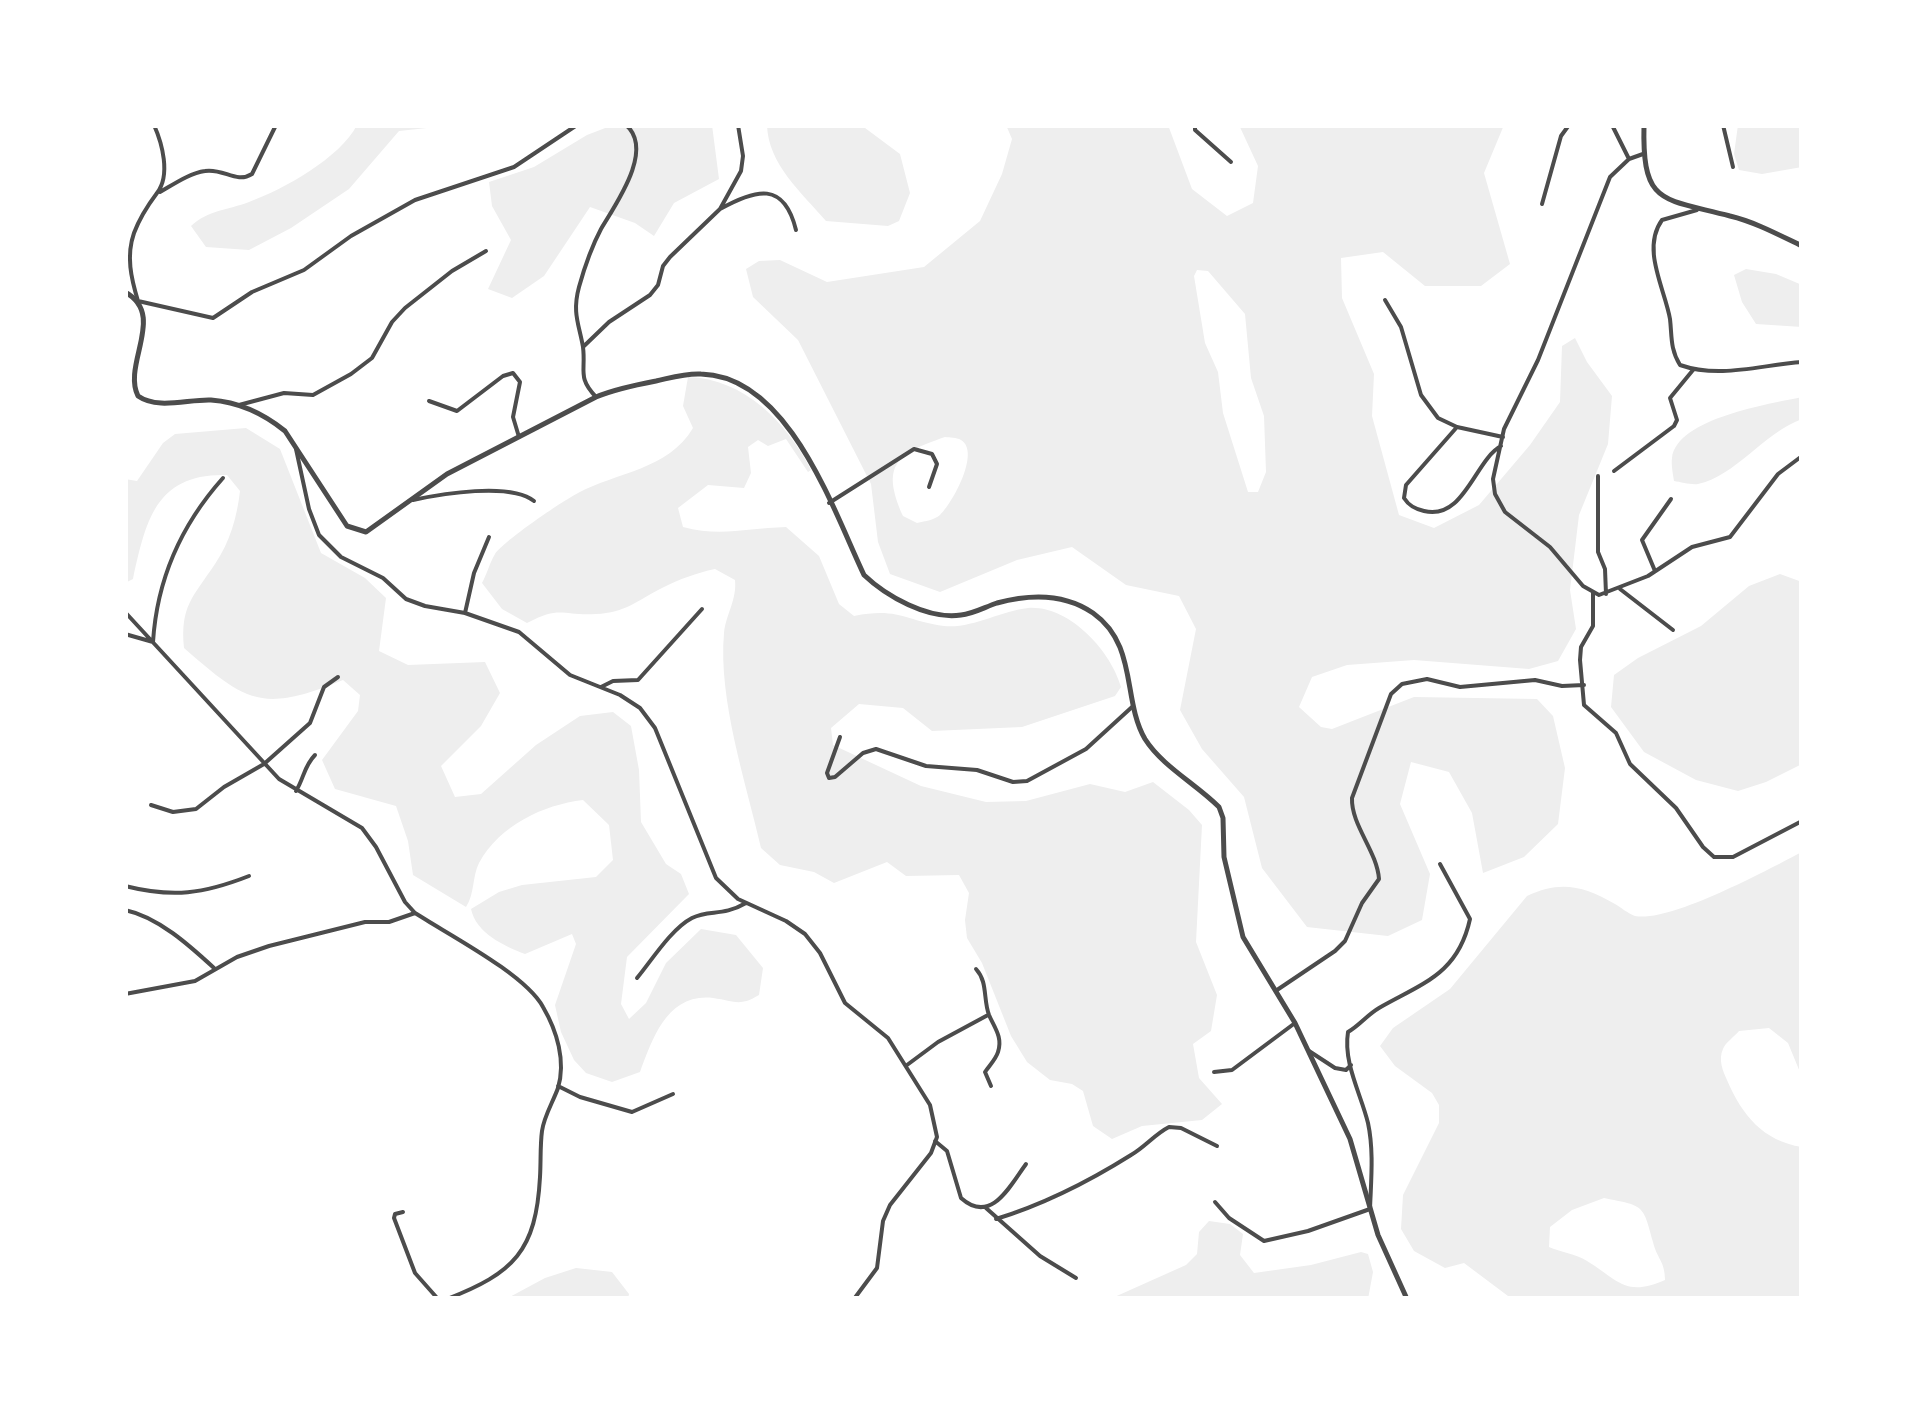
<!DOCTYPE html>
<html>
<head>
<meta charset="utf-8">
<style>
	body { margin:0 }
	#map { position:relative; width:1927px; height:1424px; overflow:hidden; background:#fff; font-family:"PT Sans Narrow",sans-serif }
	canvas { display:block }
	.frame { position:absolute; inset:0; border:128px solid #fff; pointer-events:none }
</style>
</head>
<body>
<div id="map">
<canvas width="1927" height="1424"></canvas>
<div class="frame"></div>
</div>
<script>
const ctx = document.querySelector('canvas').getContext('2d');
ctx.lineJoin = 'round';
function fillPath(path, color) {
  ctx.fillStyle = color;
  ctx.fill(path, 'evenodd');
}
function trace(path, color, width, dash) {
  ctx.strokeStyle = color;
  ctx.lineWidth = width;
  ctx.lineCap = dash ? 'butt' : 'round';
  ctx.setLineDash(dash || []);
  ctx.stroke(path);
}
const green = new Path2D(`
	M357 125H455L399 131 349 189 291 228 249 250 206 247 191 226C208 210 228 210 249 202 284 189 340 158 357 125Z
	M613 125H712L719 179 674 203 654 236 635 223 590 207 544 276 512 298 488 289 511 240 492 206 489 182 534 167 587 135Z
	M767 125H861L900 154 910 193 899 221 888 226 826 221C802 193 768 164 767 125Z
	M1006 125H1168L1192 189 1227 216 1253 203 1258 166 1239 125H1504L1484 173 1510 264 1481 286H1425L1383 252 1341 258 1342 298 1374 374 1372 416 1399 515 1434 528 1479 505 1530 445 1560 402 1562 346 1575 338 1587 362 1612 396 1608 444 1579 515 1570 590 1576 629 1558 661 1529 669 1414 660 1347 665 1312 677 1299 707 1321 727 1332 729 1414 697 1537 699 1553 716 1565 768 1558 824 1524 857 1483 873 1472 813 1449 772 1411 762 1400 804 1430 874 1422 920 1388 936 1307 927 1262 868 1244 797 1202 749 1180 710 1196 629 1179 596 1126 585 1072 547 1017 560 940 592 890 574 878 542 871 484 798 340 753 297 746 269 759 261 780 260 827 282 924 267 980 221 1002 174 1012 139ZM1197 270 1208 271 1245 314 1251 378 1264 416 1266 472 1258 492H1248L1223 413 1218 372 1205 343 1194 276ZM945 437C950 438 956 437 961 440 981 452 952 504 940 515 934 520 926 521 917 523L903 516C881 466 895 454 945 437Z
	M1738 125H1802V167L1762 174 1739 170 1734 154Z
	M1746 269 1776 274 1802 285V327L1756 324 1742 302 1734 275Z
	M688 377C745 379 786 422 811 470L808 472 786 439 768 446 758 440 748 447 751 473 744 488 708 485 678 508 683 527C720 537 748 528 786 527L819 556 839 604 854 616C899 607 905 621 944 626 971 629 1001 611 1028 608 1069 605 1111 651 1121 687L1115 696 1022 727 932 731 903 708 859 704 831 728 833 745 921 786 986 802 1026 801 1090 784 1125 792 1153 782 1189 810 1202 825 1196 942 1217 995 1211 1031 1193 1044 1199 1078 1222 1104 1202 1120 1142 1126 1112 1139 1093 1126 1083 1091 1072 1084 1050 1080 1027 1062 1011 1036 982 963 967 938 965 920 969 893 959 875 906 876 887 862 834 883 814 872 780 865 761 848C746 782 718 700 724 633 726 614 737 600 735 580L715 569C696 573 680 579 662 588 638 600 625 613 596 614 562 616 561 605 527 623L502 609 482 583C487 574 490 562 495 554 505 540 561 502 578 493 617 472 668 470 693 428L683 406Z
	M1802 397V419C1764 433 1734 477 1698 484 1691 485 1681 482 1674 481 1673 474 1671 465 1672 458 1677 418 1770 404 1802 397Z
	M246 428 280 449 321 553 365 578 386 598 379 651 408 665 485 662 500 693 481 726 441 766 455 797 481 794 536 745 580 716 613 712 631 726 639 770 641 822 666 864 681 874 689 894 627 957 621 1004 629 1019 646 1003 666 963 701 929 736 935 763 968 759 995C739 1007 735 1001 713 998 668 993 653 1037 640 1072L612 1082 586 1073 574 1060 561 1032 555 1005 576 944 572 934 525 954C504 946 476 933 471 909L499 892 522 885 596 877 613 860 609 825 583 800C543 805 500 825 479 863 472 877 475 893 466 907L413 875 408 841 396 806 335 789 322 760 358 711 360 695 343 680C262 713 247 703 184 648 180 606 193 597 215 564 230 542 237 517 240 491L227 475C156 473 146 520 133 579L125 583V479L137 481 163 443 175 434Z
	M1780 574 1802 582V764L1766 782 1738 791 1696 780 1644 752 1611 707 1614 675 1638 658 1701 626 1749 586Z
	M1802 852V1077L1788 1043 1769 1028 1739 1031C1735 1036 1725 1043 1723 1049 1718 1060 1723 1071 1727 1080 1742 1115 1763 1141 1802 1147V1299H1512L1464 1263 1445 1268 1414 1251 1401 1229 1403 1195 1439 1123V1105L1432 1093 1395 1066 1380 1046 1393 1028 1450 989 1527 896C1560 880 1584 886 1615 904 1620 907 1629 914 1635 916 1670 923 1769 869 1802 852ZM1604 1198C1644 1206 1643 1204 1653 1242 1657 1259 1665 1261 1665 1280 1625 1298 1617 1279 1587 1261 1576 1254 1560 1252 1549 1247L1550 1227 1572 1210Z
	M1209 1221 1230 1224 1243 1234 1240 1255 1254 1273 1311 1265 1361 1252 1368 1254 1373 1272 1368 1299H1110L1186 1265 1197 1254 1199 1232Z
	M576 1268 612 1272 629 1294 628 1299H506L545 1278Z`);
const minor = new Path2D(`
	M154 125C162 143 171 175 157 193 148 205 140 217 134 233 126 256 131 278 138 301L213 318 252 292 304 270 351 236 415 200 514 167 577 125
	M1195 125V130L1231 162
	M1612 125 1629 159
	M1723 125 1733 167
	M1643 154 1629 159 1610 177 1538 360 1504 429 1493 479 1495 494 1505 512 1550 547 1583 586 1599 595 1648 576 1692 547 1730 537 1778 474 1802 456
	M160 192C174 184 190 173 205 171 224 168 236 184 252 174L276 125
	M1542 204 1561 136 1569 125
	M720 209C756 189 784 181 796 230
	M1697 210 1662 220C1641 249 1665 289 1670 319 1672 336 1670 349 1680 365 1720 379 1760 365 1802 362
	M1385 300 1401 327 1421 395 1438 418 1457 427 1503 437
	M583 347 609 322 650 295 658 285 663 266 670 257 720 209 741 171 743 156 738 125
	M596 397C577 377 586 371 583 347 579 324 572 313 579 287 584 269 592 246 601 229 615 205 655 150 626 125
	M429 401 457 411 503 376 513 373 520 382 513 417 519 437
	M239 405 284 393 313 395 351 374 372 358 392 322 405 308 452 271 486 251
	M1457 427 1406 485 1404 498C1409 506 1415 509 1424 511 1464 521 1475 460 1501 446
	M296 449 309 509 319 535 341 557 383 578 406 599 425 606 465 613 519 632 570 675 620 695 640 708 655 728 716 878 738 899 786 921 805 934 820 953 845 1003 888 1038 930 1105 937 1137 931 1153 890 1205 883 1221 877 1268 854 1299
	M1614 471 1674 426 1677 420 1670 398 1693 370
	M1598 476V552L1605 569 1606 594
	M413 500C441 494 510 482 534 501
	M829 503 914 449 932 454 937 464 929 487
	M1655 571 1642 540 1671 499
	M1620 589 1673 630
	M1593 593V626L1581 647 1580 660 1584 705 1616 733 1630 764 1676 808 1703 847 1714 857H1733L1802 821
	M125 612 279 779 362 828 376 847 405 902 415 913C449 935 525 974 543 1007 557 1031 566 1061 558 1088 553 1102 544 1116 542 1131 540 1146 541 1161 540 1177 536 1251 514 1273 447 1299
	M465 613 474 573 489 537
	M125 634 153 642C157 579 181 525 223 478
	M601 687 613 681 638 680 702 609
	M840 737 827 773 829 778 835 777 863 753 876 749 926 766 977 770 1013 782 1027 781 1086 749 1132 707
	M296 791C304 778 304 766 315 755
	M151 805 173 812 196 809 224 787 264 764 310 723 324 687 338 677
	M125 886C173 898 203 894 249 876
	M125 910C158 917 189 945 214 968
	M976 969C988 982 983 999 989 1015 994 1027 1003 1037 998 1052 996 1059 989 1066 985 1072L991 1086
	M637 978C652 960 671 929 692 918 710 909 722 917 746 903
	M1277 990 1335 951 1345 941 1362 903 1379 879C1377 851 1351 825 1352 798L1391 694 1402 684 1427 679 1460 687 1535 680 1562 686 1584 685
	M125 994 195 981 237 957 269 946 365 922H389L415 913
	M1309 1051 1335 1068 1346 1070 1351 1065
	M907 1065 938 1042 988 1015
	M1214 1072 1232 1070 1295 1023
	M558 1086 580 1097 632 1112 673 1094
	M935 1141 947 1151 961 1198C991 1225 1010 1186 1026 1164
	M1215 1202 1229 1218 1264 1241 1308 1231 1370 1209C1371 1181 1374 1151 1368 1123 1361 1094 1343 1063 1348 1032 1360 1025 1367 1015 1379 1008 1423 983 1458 974 1470 919L1440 864
	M986 1208 1040 1256 1076 1278
	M403 1212 395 1214 394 1218 415 1273 438 1299
	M996 1219C1045 1204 1088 1182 1131 1155 1145 1147 1155 1134 1169 1127L1181 1128 1217 1146`);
const tertiary = new Path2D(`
	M1644 125C1642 206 1662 198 1730 216 1755 222 1779 235 1802 246
	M125 292C167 315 122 364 138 396 158 410 188 399 211 400 238 402 264 414 285 431L347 526 366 532 447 474 596 397C615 389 635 385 656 381 670 378 686 373 701 374 789 376 833 510 864 575 886 596 928 620 961 615 973 614 985 607 997 603 1030 594 1064 593 1093 613 1138 645 1122 699 1145 739 1162 766 1196 784 1219 807L1223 818 1224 857 1243 937 1295 1023 1350 1139 1378 1235 1407 1299`);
fillPath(green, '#eee');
trace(minor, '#4c4c4c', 4);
trace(tertiary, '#4c4c4c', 5);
</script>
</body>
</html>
